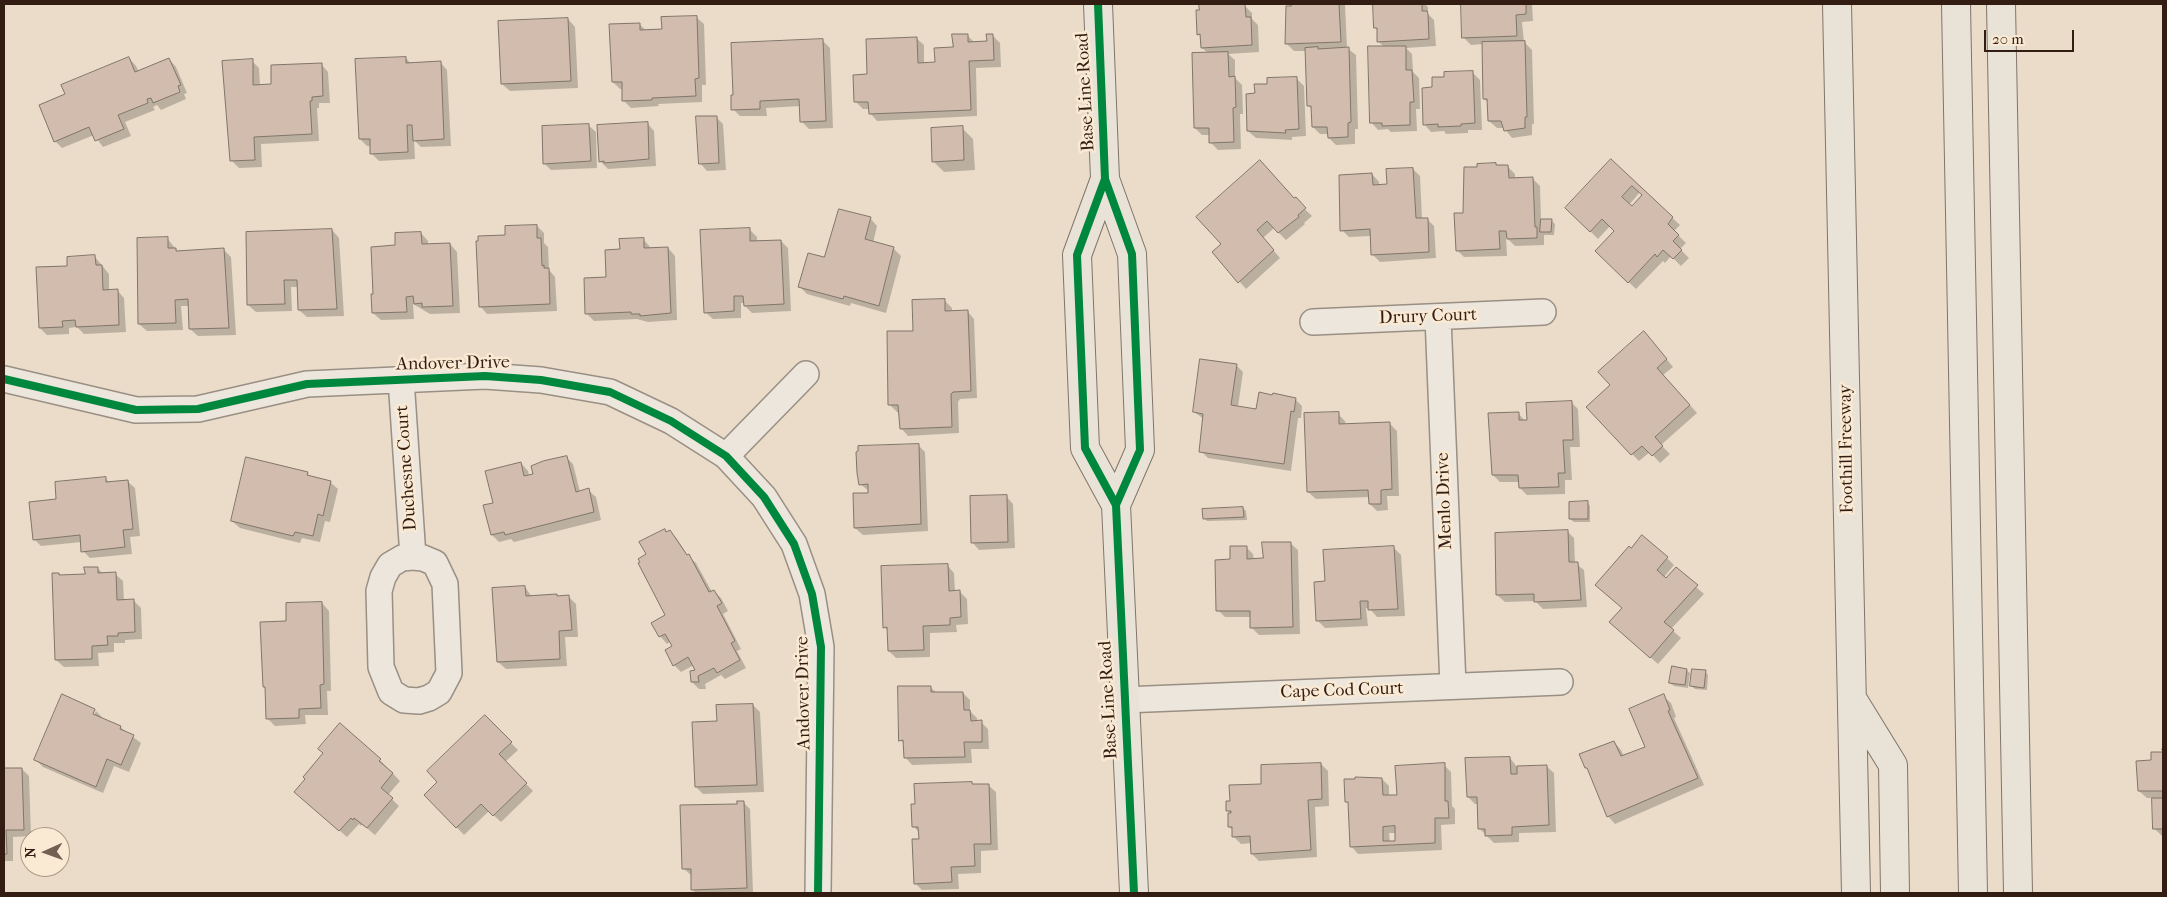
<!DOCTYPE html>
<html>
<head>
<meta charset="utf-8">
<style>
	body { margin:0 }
	#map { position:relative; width:2167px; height:897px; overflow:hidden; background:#eadcc9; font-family:"IM FELL French Canon",serif }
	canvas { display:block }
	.frame { position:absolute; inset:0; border:5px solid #331d13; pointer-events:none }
	.north { position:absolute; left:20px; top:827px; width:50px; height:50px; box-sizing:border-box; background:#faead3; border:1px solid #aa9886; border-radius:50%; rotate:268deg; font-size:14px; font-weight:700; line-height:20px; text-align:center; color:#331d13 }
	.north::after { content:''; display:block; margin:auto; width:18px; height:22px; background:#736053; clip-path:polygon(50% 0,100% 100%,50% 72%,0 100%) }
	.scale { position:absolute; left:1984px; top:30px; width:90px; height:22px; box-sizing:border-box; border:2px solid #331d13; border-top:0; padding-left:6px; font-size:15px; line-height:18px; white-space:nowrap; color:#331d13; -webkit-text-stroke:4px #faead3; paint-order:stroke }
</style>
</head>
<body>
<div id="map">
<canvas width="2167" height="897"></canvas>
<div class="frame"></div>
<div class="north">N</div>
<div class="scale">20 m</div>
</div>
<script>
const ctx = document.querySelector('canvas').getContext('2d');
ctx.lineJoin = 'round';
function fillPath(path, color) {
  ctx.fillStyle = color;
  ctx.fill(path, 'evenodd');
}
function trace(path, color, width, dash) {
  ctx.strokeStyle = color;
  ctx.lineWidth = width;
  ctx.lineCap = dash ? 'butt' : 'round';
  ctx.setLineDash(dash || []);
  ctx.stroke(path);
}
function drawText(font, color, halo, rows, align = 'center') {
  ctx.font = font + ' "IM FELL French Canon",serif';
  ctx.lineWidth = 5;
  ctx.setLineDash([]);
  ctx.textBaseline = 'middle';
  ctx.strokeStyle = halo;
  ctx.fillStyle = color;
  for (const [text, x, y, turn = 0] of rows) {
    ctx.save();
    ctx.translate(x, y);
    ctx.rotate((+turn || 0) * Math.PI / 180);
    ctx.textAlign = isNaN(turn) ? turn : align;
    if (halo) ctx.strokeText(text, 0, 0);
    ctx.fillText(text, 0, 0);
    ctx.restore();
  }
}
const shadow = new Path2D(`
	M1199 4H1243L1252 13V19L1258 25 1259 52 1228 54 1235 60V78L1242 85 1243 114H1240L1241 149 1218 150 1210 142V135H1202L1195 128 1208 53 1202 48V37L1199 34Z
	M1292 4H1345L1347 48 1356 55 1358 129H1355V144L1336 145 1329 138 1328 134H1320L1313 127V110L1308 105 1307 51H1294L1287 44V7H1292Z
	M1376 4H1425L1428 7V14L1434 20 1436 46 1406 48 1412 54 1413 72 1419 78 1420 109H1416L1417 131 1391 132 1388 129 1378 130 1371 122 1384 47 1378 41V31L1375 27Z
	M1462 4H1532L1533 21 1522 22 1524 42 1532 50 1534 124H1532V135L1512 138 1504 128H1497L1489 121V103L1484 99V44L1471 45 1463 37Z
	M696 17 704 24 706 85H702V102L658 104 659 106 631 108 624 101 623 89H620L613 82 639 24 647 31 664 30Z
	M568 19 575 27 578 88 510 91 502 84Z
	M967 35 975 43H988L992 35 1000 43 1001 67 976 68 977 116 877 121 870 113V109H863L856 102 869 75 916 38 924 45V64H936Z
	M823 41 830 48 833 128 809 129 801 121V106L766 108 767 116H740L733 109Z
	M129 58 136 66 139 72 169 59 176 67 187 93 184 94 186 99 161 110 157 105 153 107 155 110 125 122 131 136 103 147 94 135 62 148 55 141 67 95Z
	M406 58 411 64 440 62 447 70 451 146 421 147 414 140 415 159 379 161 371 153V146H367L360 139Z
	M252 61 259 68 260 86H273L321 64 328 72 330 103H319V108H317L319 141 261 144 262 167 239 168 231 160Z
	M1473 73 1480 80 1482 130H1468V133L1446 134 1444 131 1431 132 1424 124 1433 88 1445 78Z
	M1297 79 1304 86 1306 136 1292 137V140L1256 138 1248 131 1256 95 1269 85Z
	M716 117 723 124 726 170 707 171 700 163Z
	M647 123 654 131 656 166 608 169 600 161Z
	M588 125 596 132 597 168 551 170 544 163Z
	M962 128 973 139 975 170 944 172 933 161Z
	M1611 161 1680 225 1674 231 1686 243 1680 249 1689 258 1681 266 1671 256 1665 263 1663 261 1636 289 1596 251 1615 231 1610 226 1598 239 1567 208ZM1640 192 1643 195 1632 208 1629 205Z
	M1507 166 1515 174V179L1532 178 1540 186 1541 220H1551L1555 224 1554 235H1544V245L1515 246 1506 237 1507 256 1464 257 1457 250 1465 214Z
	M1413 169 1420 176 1422 219H1427L1434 226 1436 258 1380 262 1372 254 1371 236 1349 237 1342 230 1372 174 1379 182V186L1388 185Z
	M1295 200 1312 216 1304 223 1305 224 1286 240 1274 228 1263 238 1280 258 1246 289 1214 252Z
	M870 218 877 226 873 243 894 249 901 256 886 313 851 303 850 306 807 294 800 287 825 258Z
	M537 226 544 233V243L548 247 549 270 555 277 557 311 487 314 480 306 506 236Z
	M749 229 757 237V242L781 241 788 248 791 311 752 313 745 306V303H741V318L713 319 705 312Z
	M332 230 339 238 344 316 307 317 299 310 298 287H291L292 311 256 312 248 305Z
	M421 233 428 241V245L450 244 457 252 460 313 430 314 413 304 414 319 381 320 373 313 396 247Z
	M167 238 178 252 224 250 231 257 236 335 198 336 190 329V306H181L183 330 147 331 139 324Z
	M643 239 650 247 651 249 668 248 675 256 677 320 648 322 637 319 594 321 586 313 621 250Z
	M95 257 109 274V291L117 290 124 298 126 332 84 334 77 327 69 328V334L47 335 40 328 68 268Z
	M944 300 952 308V312L967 311 974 319 977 398 960 399 958 402 959 433 908 436 901 428 900 412H897L890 405 914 332Z
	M1651 340 1673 367 1663 375 1697 413 1661 445 1670 454 1660 463 1650 452 1639 461 1632 454 1612 385Z
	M1236 365 1243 372 1238 407 1257 410 1295 399 1302 406 1301 418H1298L1291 471 1208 458 1201 451 1204 419 1194 412Z
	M1571 402 1578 409 1580 447H1570L1572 480H1565V494L1527 495 1520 488V482H1500L1493 475 1518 413 1526 422Z
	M1338 414 1345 421 1346 425 1389 423 1397 431 1399 496H1387L1388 510 1377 511 1370 504V497L1316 499 1308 492Z
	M918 445 925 452 928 531 863 535 855 528 869 491 860 484Z
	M566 457 573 464 580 492 588 490 596 497 601 520 514 542 511 539 499 542 492 535 495 504 521 463 528 471 529 476Z
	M307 473 311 477 330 482 338 489 330 522 325 521 320 542 302 538 300 543 240 528 232 521Z
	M105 478 110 483 127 481 135 488 140 536 130 537 132 554 90 558 83 551 82 542 41 546 34 539 57 500Z
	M1006 496 1013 504 1015 548 979 550 972 542Z
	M1587 502 1590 506V522H1574L1570 519Z
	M1243 508 1246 511 1247 520 1207 521 1204 518Z
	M665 530 667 532 670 531 677 539 688 556 696 563 712 592 714 591 721 598 728 611 723 614 741 649 737 651 746 668 725 679 721 675 705 684 706 689H699L692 682 697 671 694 665 681 672 674 665V647L671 641 667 644 660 636 667 616 647 555Z
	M1567 531 1574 538 1575 563 1584 570 1587 607 1543 609 1535 601 1505 602 1497 595Z
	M1290 543 1298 550 1300 634 1259 635 1252 628V617H1225L1218 610 1231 561 1246 547 1253 554 1254 560H1264Z
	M1394 548 1401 555 1405 616 1377 617 1369 608H1366L1368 626 1325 628 1317 620 1326 583Z
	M1667 558 1674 565 1664 577 1667 580 1676 569 1704 594 1671 629 1681 638 1658 664 1618 629 1623 609Z
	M947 565 954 573 955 592H960L967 599 968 624 956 625 957 632 930 633V657L896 658 889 651 888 631 884 627Z
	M97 568 104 574H115L123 581 124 601 133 600 141 608 142 639 125 640V643H114V652L98 653 99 666 64 667 56 660 59 574 61 576 86 575Z
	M525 587 532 597 556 595 559 597H569L576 604 578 637H565L567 666 506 669 498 662Z
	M322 603 329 611 331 691H327L328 715H305L306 724 275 726 267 718 266 689 264 687 287 623Z
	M1686 670 1690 673 1688 688 1674 686 1670 683Z
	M1705 671 1708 675 1707 690 1695 689 1691 686Z
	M930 687 937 693H963L970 700V711L977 718V722H981L988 729 989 749H971L972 763 912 765 905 757 904 744 901 740Z
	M63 696 95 710 102 717 101 719 120 727 141 743 129 772 114 766 103 793 43 767 36 760ZM93 711H96L91 721 89 720Z
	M1663 696 1671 703 1676 717 1674 718 1704 785 1615 824 1608 816 1590 771 1586 767 1614 742 1621 750 1624 756 1647 748Z
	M753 705 760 712 764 792 703 794 696 787 718 722Z
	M485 717 518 750 505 762 533 791 501 822 489 811 464 835 426 795 439 782Z
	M340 725 380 760 400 781 388 795 399 806 375 835 362 824 361 826 359 824 347 837 303 799Z
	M2163 753V836H2162L2155 829 2153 798H2147L2139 791 2153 762 2152 754Z
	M1510 758 1517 767 1546 766 1554 773 1556 832 1519 833V842L1494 843 1479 828 1478 804H1475L1468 797Z
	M1321 764 1328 771 1329 806 1315 807 1317 857 1259 861 1252 854V843L1241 844 1234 837 1233 831 1229 826 1231 814 1228 811Z
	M1444 765 1451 772 1452 806 1455 809V824L1441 825 1442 850 1358 854 1351 846 1350 804 1347 801 1346 780 1372 778 1382 779 1389 786V796H1398ZM1389 833H1396L1397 842H1390Z
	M22 769 29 776 31 836 13 837V861H4V770Z
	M971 783 974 785H988L996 792 998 850 981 851V873L958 874 959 889 922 890 915 883 920 840V833L913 826 916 805Z
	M743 802 750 809 753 893H696L693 890 692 876 683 868 738 805Z`);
const building = new Path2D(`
	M1199 4H1245L1246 17H1251L1252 45 1201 48 1200 34 1197 35 1196 10H1199Z
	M1291 4H1339L1341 42 1285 44 1286 6H1291Z
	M1373 4H1422V11H1427L1428 14 1429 39 1377 42V28H1374Z
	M1461 4H1526V14L1516 15 1517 36 1462 38Z
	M697 16 699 78 695 79 696 96 652 98V100L622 101V82H612L609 24 640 23V30L662 29 661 17Z
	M568 18 571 81 501 84 498 21Z
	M952 34H968V42L987 41 986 34H993L994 60 969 61 971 110 869 114 868 102H854L853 75 867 74 866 39 917 37 918 63 935 62 934 48 953 47Z
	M823 39 826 121 800 122 799 99 760 101V109L731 110V95H733L731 43Z
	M1525 41 1527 117H1525V128L1504 131 1501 121H1488L1487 99H1483L1482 42Z
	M1368 46H1406V70H1412L1414 102H1410V125L1382 126V123H1370Z
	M1318 47V49L1349 47 1351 122 1348 123V137L1328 138 1327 127H1312L1311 106H1307L1305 48Z
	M1228 52 1229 77 1235 76 1236 107 1233 108 1234 142 1209 143V128H1194L1192 53Z
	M129 57 135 72 169 58 181 85 178 86 180 92 153 103 151 98 147 99 148 103 118 115 124 129 95 141 89 127 54 142 39 105 65 94 61 85Z
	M406 57V63L441 61 444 139 413 141 412 125H407L408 152 370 154V139H359L355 59Z
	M253 59V85L271 84V65L322 63 323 96 312 97V101H310L312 134 254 137 255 160 230 161 222 61Z
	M1473 71 1475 123 1461 124V126L1438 127V124L1423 125 1422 88 1432 87V77H1444V72Z
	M1297 77 1299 129 1285 130 1286 133 1247 131 1246 94 1255 93 1254 84H1267V78Z
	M696 116H717L719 163 699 164Z
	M648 122 649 159 604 163V161L599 162 597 125Z
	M589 124 591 161 543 164 542 126Z
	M963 126 964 160 932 162 931 128Z
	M1611 159 1673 217 1668 224 1679 235 1673 241 1682 250 1673 259 1663 250 1657 257 1655 254 1628 283 1595 251 1614 231 1602 219 1590 232 1565 208ZM1632 186 1642 195 1632 206 1622 197Z
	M1260 160 1294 198 1296 197 1306 208 1298 215 1299 217 1278 233 1267 221 1257 230 1274 250 1238 283 1212 252 1221 244 1196 217Z
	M1496 163V165H1508L1509 178 1533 177 1535 227H1537V238L1507 239 1506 231H1499L1500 249 1456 251 1454 213H1463L1464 167H1477V164Z
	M1413 168 1416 218H1428L1429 252 1371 255 1370 229 1340 231 1339 175 1372 173 1373 185 1387 184 1386 169Z
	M839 209 871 217 865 239 894 247 879 306 844 296 843 299 798 287 808 253 824 257Z
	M1541 219H1552L1551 232H1540Z
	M537 225V238H541L542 266 544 265V268H549L550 304 479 307 476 241H478V236L505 235V226Z
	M750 228V241L781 240 784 304 744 306 743 296H734V311L704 313 700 230Z
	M332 229 337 309 298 310 297 280H284L285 304 247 305 246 232Z
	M421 232 422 244 450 243 453 306 422 307V303L414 304 413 296 406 297 407 312 372 313 371 294H373L371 247 395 245V233Z
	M168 237V248H176V251L224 248 229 328 189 329 188 299 175 300 176 323 138 324 137 238Z
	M644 238V248L668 247 671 313 640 316V314H631V312L585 314 584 278 606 277 605 250 620 249 619 239Z
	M95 255 96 265H102L103 290 118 289 119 325 76 327 75 320 62 321 63 327 39 328 36 267 67 266V257Z
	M945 299V311L968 310 971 391 953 392 951 394 952 427 900 429 898 405H888L887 331H913L912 300Z
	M1644 331 1667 359 1657 368 1690 405 1655 437 1663 446 1652 456 1642 446 1631 455 1586 407 1610 385 1598 372Z
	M1200 359 1237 364 1231 405 1256 409 1259 392 1272 395 1273 393 1296 398 1294 412 1291 411 1284 464 1199 452 1203 414 1193 412Z
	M1572 401 1573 440H1563L1565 473H1558L1559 487 1519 488 1518 475H1492L1488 413 1519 412V420H1527L1526 403Z
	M1339 412V424L1390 422 1392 489 1381 490V504H1369L1368 490 1307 492 1304 413Z
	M919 444 921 524 854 528 853 493H868V484L859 485 857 473 856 452 858 451V446Z
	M567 456 576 492 589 488 594 512 505 535 504 532 491 535 483 505 493 503 485 471 521 462 524 476 533 474 531 466 543 461Z
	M246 457 308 472 307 475 331 481 323 516 318 514 313 536 295 532 293 536 231 521Z
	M106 477V482L128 480 133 529 123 530 125 547 81 552 80 535 33 540 29 502 56 499 55 482Z
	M1007 495 1008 542 971 543 970 496Z
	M1588 501V519H1569V502Z
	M1243 507 1244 517 1203 519 1202 509Z
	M665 529 666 532 670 530 687 555 689 554 709 592 714 590 722 603 717 606 735 641 731 643 740 660 717 673 714 668 698 676 699 682H691L690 671 695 670 688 657 673 666 665 650 672 646 665 634 659 637 651 623 665 615 638 563 640 562 638 559 646 554 639 542Z
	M1568 530 1569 562H1578L1581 600 1534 602V594L1496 595 1495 533Z
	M1642 535 1668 557 1657 570 1666 578 1676 567 1698 585 1664 622 1674 630 1650 658 1609 622 1622 608 1595 585 1629 546 1631 548Z
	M1262 542H1291L1293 627 1250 628V611H1216L1215 560 1230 559V546H1247V559L1263 558Z
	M1394 546 1398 609 1368 610V601H1360L1361 619 1316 621 1314 582 1325 581 1323 550Z
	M948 564 949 591 960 590 961 617 950 618V625L923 626 924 650 888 651 887 627 883 628 881 566Z
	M84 567H98V573L116 572 117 600 134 599 135 632 118 633V636H107L108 645 92 646V659L55 660 52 573H59V575L85 574Z
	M525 586 526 596 557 594V596L569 595 572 630 559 631 560 659 497 662 492 588Z
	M322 602 324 684 320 685 321 708 299 709V718L266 719 265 687H263L260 622 286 621V603Z
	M1672 666 1687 669 1685 685 1669 683Z
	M1692 669 1706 670 1704 688 1690 686Z
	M898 686H931V692H963L964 710H970L971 721 982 720V742H964L965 757 904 758 903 740 899 741Z
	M62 694 95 709 93 714 121 726 120 729 134 735 121 765 107 759 96 787 34 760Z
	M1664 694 1670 710 1668 711 1698 778 1607 817 1587 768H1585L1579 754 1614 741 1621 756 1645 747 1629 709Z
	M753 704 757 785 695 787 692 722 717 721 716 705Z
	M485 715 512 742 499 754 527 783 493 816 481 804 456 828 424 795 437 782 427 771Z
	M340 723 381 759 379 761 393 773 381 788 393 798 367 828 354 818 353 820 351 818 339 831 294 792 305 779 303 777 323 753 318 749Z
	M2162 749H2163V791H2138L2136 761 2151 760V752H2163Z
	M1510 757 1511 774H1517V766L1547 765 1549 825 1512 827V835L1485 836V829H1478L1477 797H1467L1465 758Z
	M1321 763 1322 799 1308 800 1311 850 1251 854 1250 836 1232 837V827H1228V813H1231V811H1226V801H1230L1229 785 1261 784V765Z
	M1445 763V801H1448L1449 818H1435V843L1350 847 1348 802H1345L1344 779H1355V777L1382 778 1383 795H1397L1395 766ZM1395 826V841H1383V827Z
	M4 768H22L24 830H6L7 854H4Z
	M972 782V784H989L991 844H974L975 866 951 867 952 882 914 884 912 839H919L918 827H912L911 804H915L914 784Z
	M2152 798H2163V829H2153Z
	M737 801H744L747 888 691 890V869H682L680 805 737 804Z`);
const minor = new Path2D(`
	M1438 317 1453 686
	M1313 322 1543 312
	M4 379 136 410 198 409 307 384 485 376 541 380 610 392 671 421 726 456 764 497 794 544 812 594 821 647 818 893
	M401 379 413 557
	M726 456 806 374
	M413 557 423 558 435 563 445 584 449 673 439 692 429 698 419 701 404 700 391 692 381 667 379 591 383 577 390 565 402 558Z
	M1124 700 1560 682`);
const primary = new Path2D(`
	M1098 4 1105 179 1132 254 1140 450 1116 505
	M1105 179 1077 255 1085 448 1116 505 1134 893`);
const motorway = new Path2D(`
	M1837 4 1856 893
	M1956 4 1973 893
	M2001 4 2018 893
	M1853 700 1893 765 1895 893`);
const cycleway = new Path2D(`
	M1098 4 1105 179 1132 254 1140 450 1116 505
	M1105 179 1077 255 1085 448 1116 505 1134 893
	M4 379 136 410 198 409 307 384 485 376 541 380 610 392 671 421 726 456 764 497 794 544 812 594 821 647 818 893`);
const streetNames = [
	["Base Line Road",1086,92,-93],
	["Drury Court",1428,317,-2],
	["Andover Drive",453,364,-1],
	["Foothill Freeway",1847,449,-91],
	["Duchesne Court",407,468,-94],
	["Menlo Drive",1445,501,-92],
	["Cape Cod Court",1342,691,-2],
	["Andover Drive",804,693,-91],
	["Base Line Road",1109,700,-93]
];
fillPath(shadow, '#0003');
fillPath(building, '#d1bcad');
trace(building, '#80756a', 1);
trace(minor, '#998f83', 28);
trace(primary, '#80756a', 30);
trace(motorway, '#80756a', 30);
trace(minor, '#ede6dd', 25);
trace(primary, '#e9e2d7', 28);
trace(motorway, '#e9e2d7', 28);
trace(cycleway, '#00873e', 8);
drawText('18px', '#331d13', '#faead3', streetNames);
</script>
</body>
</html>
